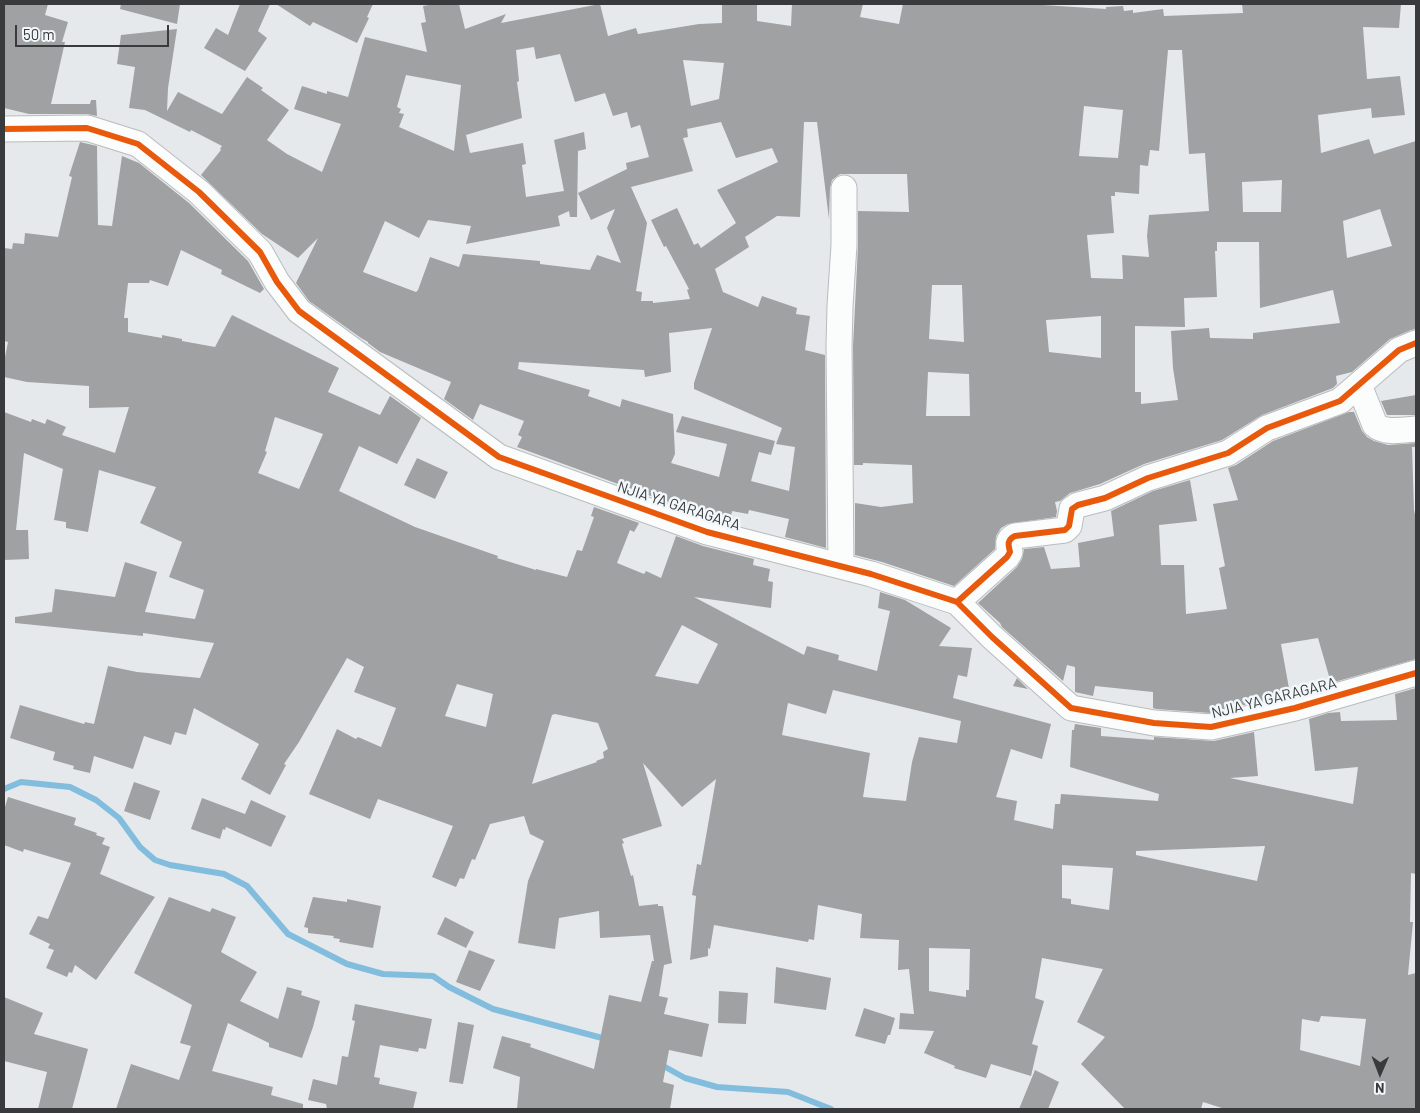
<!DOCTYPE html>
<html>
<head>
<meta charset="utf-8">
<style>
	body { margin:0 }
	#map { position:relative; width:1420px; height:1113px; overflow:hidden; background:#e6e9ec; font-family:Barlow,sans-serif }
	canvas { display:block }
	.frame { position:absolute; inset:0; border:5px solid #383a3b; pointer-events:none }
	.north { position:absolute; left:1355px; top:1048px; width:50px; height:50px; -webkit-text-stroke:4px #f1f7fb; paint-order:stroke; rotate:181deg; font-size:14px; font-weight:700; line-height:20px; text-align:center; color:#383a3b }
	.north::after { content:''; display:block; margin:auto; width:18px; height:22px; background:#383a3b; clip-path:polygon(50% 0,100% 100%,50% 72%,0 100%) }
	.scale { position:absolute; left:15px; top:25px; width:154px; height:22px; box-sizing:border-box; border:2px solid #383a3b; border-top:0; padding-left:6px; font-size:15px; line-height:18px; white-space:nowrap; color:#383a3b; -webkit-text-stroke:4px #f1f7fb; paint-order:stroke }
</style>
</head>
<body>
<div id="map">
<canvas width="1420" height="1113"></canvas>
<div class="frame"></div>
<div class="north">N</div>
<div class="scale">50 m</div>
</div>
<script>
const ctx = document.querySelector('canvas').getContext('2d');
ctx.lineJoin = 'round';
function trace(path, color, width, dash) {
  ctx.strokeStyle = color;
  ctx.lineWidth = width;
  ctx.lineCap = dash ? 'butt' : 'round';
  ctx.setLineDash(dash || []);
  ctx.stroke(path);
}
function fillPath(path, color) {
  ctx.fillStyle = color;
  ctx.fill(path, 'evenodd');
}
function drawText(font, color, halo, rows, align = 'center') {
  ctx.font = font + ' Barlow,sans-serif';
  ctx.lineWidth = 5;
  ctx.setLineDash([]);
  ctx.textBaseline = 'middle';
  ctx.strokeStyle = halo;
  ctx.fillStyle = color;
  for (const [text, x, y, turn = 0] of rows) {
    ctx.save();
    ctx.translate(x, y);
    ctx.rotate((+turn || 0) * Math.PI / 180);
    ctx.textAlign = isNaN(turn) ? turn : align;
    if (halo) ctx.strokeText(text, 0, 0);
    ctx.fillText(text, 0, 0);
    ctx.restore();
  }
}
const stream = new Path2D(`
	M4 789 21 782 70 787 96 800 119 818 140 847 155 860 170 865 224 874 247 886 288 934 347 964 383 974 433 976 449 987 493 1009 606 1039
	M658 1063 685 1078 717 1087 788 1092 831 1109`);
const building = new Path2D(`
	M4 4H48L45 15 68 22 62 42H65L51 104H90L91 100H96L97 116 87 114H29L4 108Z
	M121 4H180L177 24 120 9Z
	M240 4H270L258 31 267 38 245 71 204 48 216 28 228 35Z
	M276 4H373L367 17 369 18 357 43 313 22 310 26Z
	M435 4H459L465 29 506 14 501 23 600 4 608 36 636 28 638 34 699 24 722 23V4H757V21L791 26 792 4H863L860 17 899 24 903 4H1043V5L1106 9V7L1123 6 1124 11 1133 10V13L1163 9 1164 16 1243 13 1242 4H1401L1399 28 1363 27 1367 79 1400 76 1405 115 1372 118 1371 108 1318 115 1321 153 1369 139 1374 154 1416 141V329L1411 330 1390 339 1352 372 1336 376 1337 384 1333 388 1262 415 1222 440 1144 464 1100 484 1070 493 1060 501 1055 502 1057 511 1056 517 1008 524 1001 528 996 536 995 549 954 586 882 562 855 555V503L881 507 913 503 912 465 863 463V465H854L853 346 858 246V211L909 212 907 174H840L832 180 830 188 829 219 817 122H804L800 217 777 216 745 237 749 247 715 269 723 292 758 307 762 296 797 308 796 314 810 316 805 350 825 355 826 548 785 537 789 519 749 510 748 514 732 511 730 523 711 518 517 447 522 437 518 435 524 421 480 404 473 420 444 399 451 382 380 352 368 343V342L361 338 309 301 296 283 318 238 298 258 262 234 201 175 221 150 220 149 222 146 191 130 190 132 145 110 129 108 135 67 117 64 121 35 177 29 168 88 167 111 178 92 222 114 247 77 263 88 261 90 289 110 267 140 287 154 322 172 341 124 294 109 302 86 327 94V91L348 97 365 37 427 52 421 23 426 22 423 6ZM534 47 536 59 560 54 575 102 605 93 613 116 627 112 631 128 640 125 649 157 626 163 627 169 578 193 591 220 615 209 607 228 621 263 597 255 590 270 540 264V261L463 254 459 267 430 257 418 290 416 292 363 272 385 221 419 238 428 220 471 226 466 244 560 226 558 216 569 211 570 217H577L578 151 586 149 584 132 554 140 564 191 526 197 522 165 526 164 523 143 470 153 466 135 522 118 517 82 519 81 516 50ZM1168 50H1182L1189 154 1205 153 1209 211 1149 215 1147 236 1149 257 1122 255 1123 279 1091 278 1087 235 1114 233 1111 196H1115V192L1139 194 1140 165 1148 166 1150 150 1159 151ZM683 60 724 63 719 99 691 106ZM406 75 461 85 454 151 399 127 404 114 399 113 401 109 397 107ZM1084 106 1123 110 1118 158 1079 156ZM721 122 736 158 772 148 778 162 717 190 736 223 701 248 698 243 694 245 677 208 651 220 664 247 666 246 689 289 687 290 690 299 653 303V301H641L642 292 636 291 647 223 631 187 693 171 683 138 688 137 687 129ZM1282 180 1281 212H1243L1242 182ZM1380 209 1392 246 1347 258 1343 221ZM1217 242H1259L1260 308 1333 290 1340 323 1253 333V339L1210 338 1209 328 1171 331 1173 368 1178 400 1141 404V392H1135V326L1185 327 1184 298 1217 297 1215 251H1217ZM932 285H962L964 342 929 339ZM1101 316V358L1049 352 1046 320ZM712 328 694 383V389L782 428 776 444 795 447 789 491 751 481 759 452 771 455 775 441 682 416 676 432 727 444 719 477 671 463 675 454 673 414 622 399 620 407 588 396 590 390 518 369 519 362 644 370 645 377 671 372 669 333ZM928 372 969 374 970 416H926Z
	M80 142 97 146 98 225 112 226 122 156 139 163 189 203 248 261 264 289 260 293 221 274 222 270 181 250 168 286 150 280 149 283H128L124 318H128V332L162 338V335L182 339V341L215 347 232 315 339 368 328 392 380 415 390 396 421 418 397 464 359 446 339 491 415 527 498 556 497 558 536 570V569L567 577 577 550 582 551 594 517 591 516 594 507 639 523 634 532 630 530 617 563 644 574 646 571 661 578 676 536 703 546 754 559 753 565 770 569 768 581 773 582 771 608 694 597 804 655 807 646 839 655 838 660 877 671 890 611 878 608 880 592 905 600 951 628 939 646 972 648 967 677 958 675 953 698 1051 724 1042 759 1011 749 996 797 1017 801 1014 820 1053 829 1055 804H1060L1061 794 1158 801 1159 794 1070 767 1072 730H1074L1075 724 1101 728V736L1154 740V737L1214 741 1254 732 1258 776 1230 778 1353 804 1358 767 1315 771 1309 719 1328 713 1340 712 1341 721 1397 720 1395 694 1416 688V874L1411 873 1410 922H1413L1408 975 1416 973V1109H1225L1203 1102 1201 1109H1125L1081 1064 1105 1037 1077 1022 1103 969 1042 958 1035 998 1044 1001 1032 1044 1038 1046 1031 1076 991 1064 986 1078 954 1068 955 1066 924 1053 934 1031 899 1029 900 1013 914 1014 909 969 898 970 899 940 860 938 862 914 818 905 814 940 809 939 808 942 714 925 710 949 708 948V956L690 960 696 896 692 895 697 864 701 865 716 779 682 807 643 763 662 826 622 839 624 843 622 844 631 876 633 875 639 906 658 904V906H663L672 963 664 965 659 996 668 998 664 1014 709 1024 702 1057 669 1050 663 1082 674 1085 670 1109H517L520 1077 493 1068 502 1036 531 1044 530 1047 594 1069 609 995 641 1002 652 961H654L650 935 600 938 599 911 559 918 555 949 518 943 528 881 544 841 530 834 524 816 490 824 475 860 472 859 464 879 460 878 456 887 432 877 453 826 378 799 370 819 309 794 337 729 356 739 358 737 381 747 396 708 354 692 364 667 347 658 299 742 284 764 286 765 270 795 241 779 259 744 194 708 186 735 175 732 171 745 144 736 133 769 94 756 90 773 73 769 74 766 53 760 55 752 10 738 20 705 84 724 85 722 94 724 108 666 137 672 200 678 214 643 143 633V636L15 623V617L52 612 55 589 115 597 125 562 157 572 145 612 195 619 204 590 169 577 182 542 140 523 156 487 99 470 88 532 66 528V522L54 520 63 469 24 453 16 530H28L29 559 4 560V412L31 422 32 419 45 424 47 419 66 427 62 435 115 453 129 407 89 408V386L27 382 4 377V362L8 342 4 341V248L12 249 13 243 24 244 25 233 58 237 72 177 69 176ZM275 417 323 434 299 489 258 473 267 452 265 451ZM682 625 718 644 698 684 655 676ZM457 684 493 694 486 727 445 716ZM833 690 961 721 957 743 919 737 912 762 906 801 863 797 870 753 782 735 788 703 826 714ZM555 714 598 723 608 749 603 752 604 758 596 761 597 762 532 784 552 715ZM1265 846 1257 881 1136 855V851ZM1062 865 1113 868 1109 910 1071 904V899L1062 898ZM929 948 970 949 969 990H966V997L929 991ZM1321 1016 1366 1019 1360 1066 1300 1050 1302 1019 1319 1022Z
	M1416 395V415H1387L1381 401Z
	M1349 412H1354L1362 431 1367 437 1374 441 1388 445 1416 443V447H1412L1414 510 1416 520V659L1331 683 1318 638 1281 644 1290 694 1210 713 1156 709 1153 708V692L1095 686 1093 696 1075 692V667L1067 665 1063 681 1002 627 1000 623 978 603 1017 567 1022 559 1024 549 1044 547 1051 569 1080 567 1078 543 1114 536 1111 511 1153 491 1190 480 1197 521 1159 525 1161 565H1184L1186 614 1227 609 1219 568 1225 566 1213 504 1238 500 1228 468 1236 465 1273 441Z
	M417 458 448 472 435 499 404 485Z
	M1017 678 1028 689 1013 686Z
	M134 782 160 791 150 820 124 811Z
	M8 797 76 818 74 825 97 833 96 835 105 838 102 844 110 847 100 874 155 897 96 980 75 965 72 973 69 972 67 977 46 968 54 950 48 948 50 944 29 934 38 916 48 919 71 863 24 849 23 852 4 845V810Z
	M202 798 245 814 251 800 286 816 271 847 226 827 225 830 223 829 220 839 191 829Z
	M169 897 210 912 212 908 236 917 221 952 257 972 240 1001 278 1019 287 987 302 991 301 995 320 1001 313 1027 302 1058 269 1047V1043L228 1023 212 1071 273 1087 271 1095 303 1104V1109H116L131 1064 179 1080 191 1046 180 1043 192 1005 134 973Z
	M313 897 347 902V899L381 906 373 948 339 942 340 939 333 938 334 936 308 933V928L304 927Z
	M445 917 474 932 466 948 437 934Z
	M469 950 495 960 480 991 456 982Z
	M776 967 831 978 826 1010 774 1003Z
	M719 991 748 993 746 1024 718 1023Z
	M4 997 43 1013 34 1034 88 1049 72 1109H38L47 1072 4 1061Z
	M355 1004 432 1019 426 1049 419 1048 418 1052 380 1045 374 1077 380 1078 379 1084 417 1092 413 1109H327L326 1104 308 1100 313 1079 337 1085 342 1056 348 1057 355 1021 352 1020Z
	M864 1008 895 1018 890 1035H888L885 1044 855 1036Z
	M458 1022 474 1025 463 1084 449 1082Z
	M1035 1070 1059 1082 1048 1109H1019Z`);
const minor = new Path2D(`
	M4 129 87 128 138 144 199 192 260 252 277 282 299 311 499 457 707 532 871 574 957 602 992 637 1071 708 1154 723 1211 727 1295 708 1416 673
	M1359 385 1375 425C1385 434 1403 430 1416 429
	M841 566 839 346 840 306 844 245V188
	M957 602 1007 557 1010 552C1008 544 1007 540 1015 536L1065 530 1069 526 1072 509 1078 505 1105 498 1148 478 1228 453 1267 428 1340 401 1399 350 1416 343`);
const cycleway = new Path2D(`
	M4 129 87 128 138 144 199 192 260 252 277 282 299 311 499 457 707 532 871 574 957 602 992 637 1071 708 1154 723 1211 727 1295 708 1416 673
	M957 602 1007 557 1010 552C1008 544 1007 540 1015 536L1065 530 1069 526 1072 509 1078 505 1105 498 1148 478 1228 453 1267 428 1340 401 1399 350 1416 343`);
const streetNames = [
	["NJIA YA GARAGARA",679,506,18],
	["NJIA YA GARAGARA",1274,698,-14]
];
trace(stream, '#82bdde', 6);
fillPath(building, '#9fa1a3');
trace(minor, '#b9bcbe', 27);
trace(minor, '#fbfcfc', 25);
trace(cycleway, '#e8590c', 6);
drawText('15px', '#383a3b', '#f1f7fb', streetNames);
</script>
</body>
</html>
